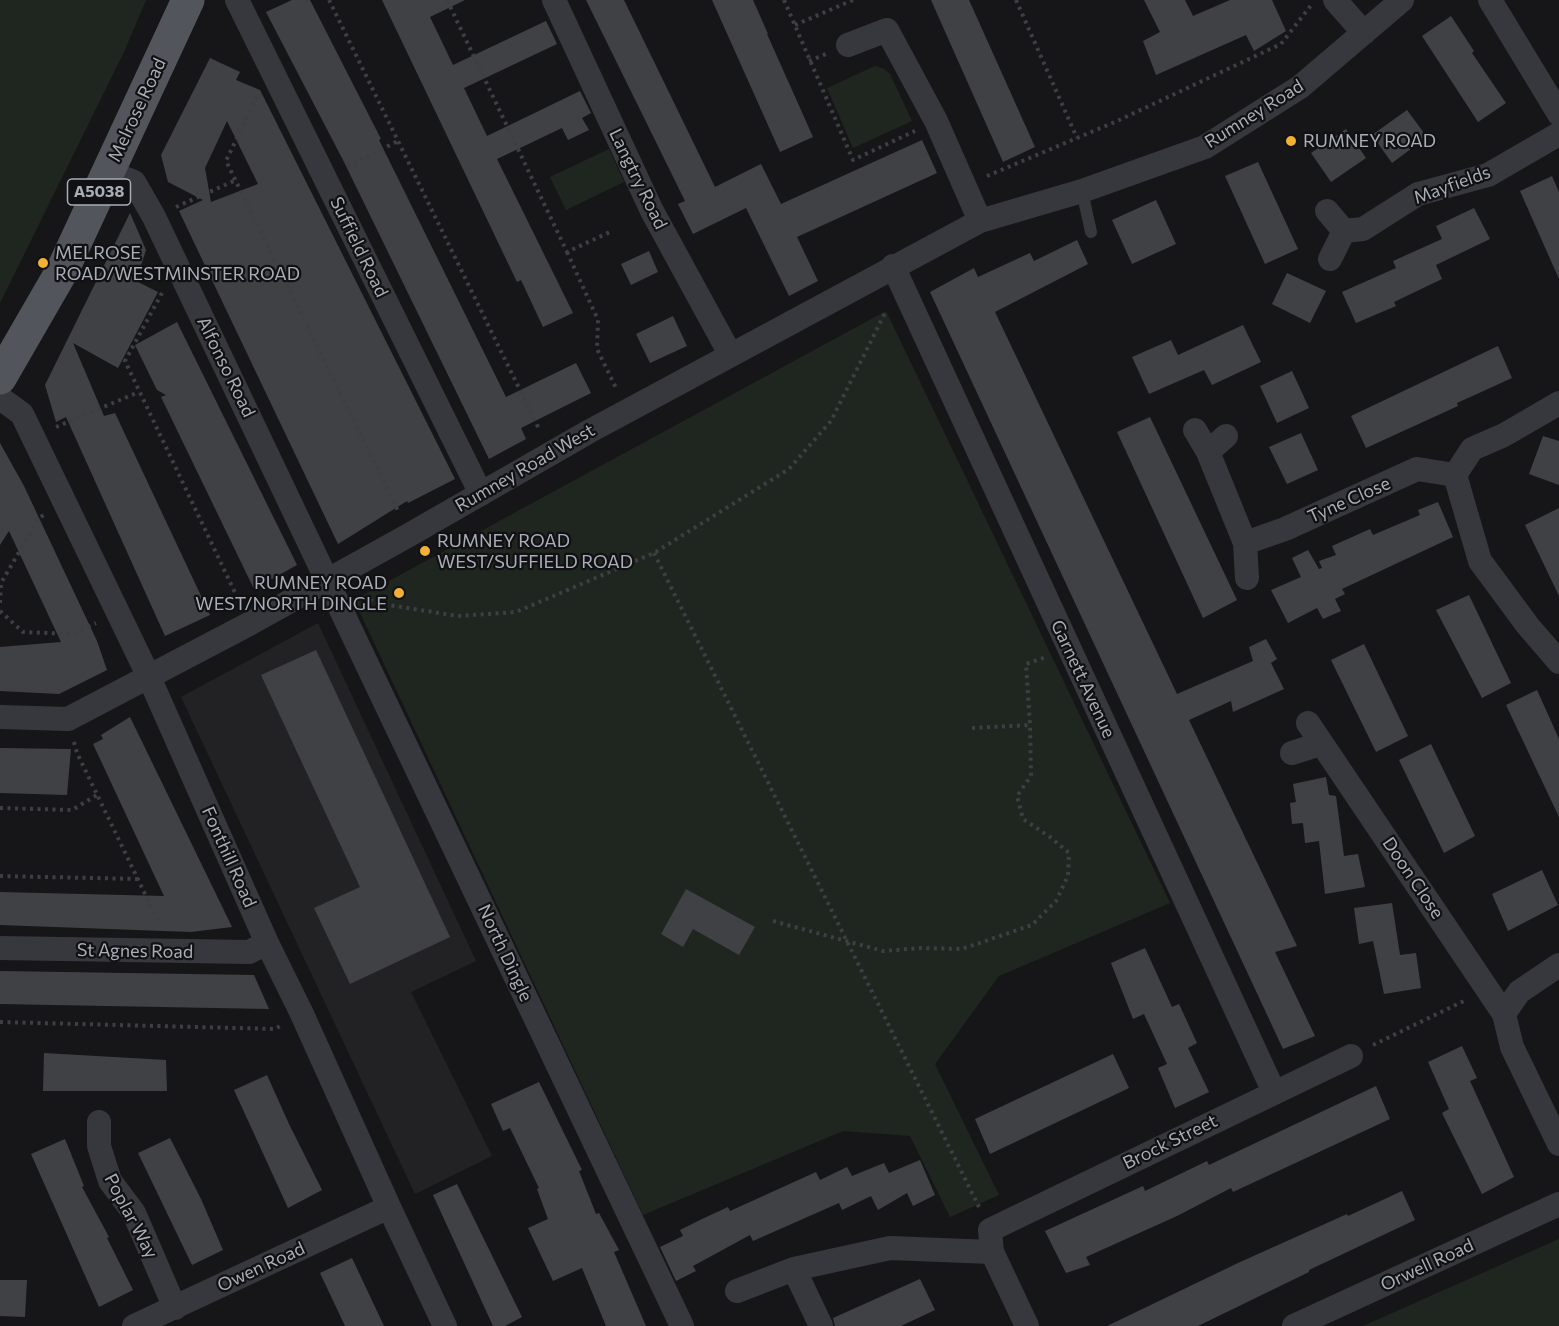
<!DOCTYPE html>
<html>
<head>
<meta charset="utf-8">
<style>
	body { margin:0 }
	canvas { display:block; background:#161618 }
</style>
</head>
<body>
<canvas width="1559" height="1326"></canvas>
<script>
const ctx = document.querySelector('canvas').getContext('2d');
ctx.lineJoin = 'round';
function fillPath(path, color) {
  ctx.fillStyle = color;
  ctx.fill(path, 'evenodd');
}
function trace(path, color, width, dash) {
  ctx.strokeStyle = color;
  ctx.lineWidth = width;
  ctx.lineCap = dash ? 'butt' : 'round';
  ctx.setLineDash(dash || []);
  ctx.stroke(path);
}
function drawText(font, color, halo, rows, align = 'center') {
  ctx.font = font + ' Commissioner,sans-serif';
  ctx.lineWidth = 4.5;
  ctx.setLineDash([]);
  ctx.textBaseline = 'middle';
  ctx.strokeStyle = halo;
  ctx.fillStyle = color;
  for (const [text, x, y, turn = 0] of rows) {
    ctx.save();
    ctx.translate(x, y);
    ctx.rotate((+turn || 0) * Math.PI / 180);
    ctx.textAlign = isNaN(turn) ? turn : align;
    if (halo) ctx.strokeText(text, 0, 0);
    ctx.fillText(text, 0, 0);
    ctx.restore();
  }
}
const built = new Path2D(`
	M318 623 476 961 411 992 492 1156 415 1194 181 697Z`);
const green = new Path2D(`
	M0 0H146L124 52 0 303Z
	M875 66 884 69 890 74 912 121 853 148 827 88Z
	M609 149 624 182 566 210 550 177Z
	M886 311 1170 903 999 976 935 1064 999 1195 950 1217 910 1136 843 1131 643 1215 354 600Z
	M1559 1239V1326H1363Z`);
const building = new Path2D(`
	M292 0H310L381 139 379 140 506 397 576 363 591 393 521 428 526 439 489 459 344 162 266 12Z
	M382 0H465L430 17 453 65 546 21 557 44 464 88 487 136 580 91 591 113 582 118 589 130 568 140 562 128 497 159 573 313 543 327 521 280 517 282Z
	M586 0H624L715 187 761 164 781 204 922 140 937 173 797 237 818 281 789 296 746 208 693 234 678 204 685 201Z
	M712 0H753L768 34H767L813 137 780 152Z
	M931 0H969L1035 147 1003 162Z
	M1144 0H1185L1193 16 1230 0H1272L1286 31 1254 51 1246 35 1156 75 1143 41 1160 32Z
	M1451 16 1474 51 1472 53 1506 103 1478 122 1422 36Z
	M210 58 240 72 236 80 260 90 455 479 408 503 407 501 338 544 179 211 203 200 168 182 161 155ZM227 121 258 184 211 202 205 168Z
	M1407 110 1427 137 1392 163 1372 135Z
	M1346 129 1366 158 1331 182 1311 153Z
	M1258 162 1298 249 1265 264 1225 176Z
	M1552 176 1559 192V279L1520 191Z
	M1156 200 1176 244 1132 264 1112 220Z
	M1474 208 1490 239 1436 265 1442 279 1394 302 1396 306 1356 323 1342 292 1396 268 1393 261 1442 239 1436 226Z
	M130 213 146 250 136 281 158 292 118 368 73 343 104 416 115 413 210 615 165 636 66 417 56 422 45 385Z
	M1077 240 1088 264 995 312 1177 694 1253 661 1249 647 1266 639 1277 659 1271 663 1284 689 1233 712 1231 701 1189 720 1297 946 1275 952 1315 1036 1283 1049 930 292 974 268 978 277 1030 253 1034 261Z
	M649 251 658 272 631 285 621 264Z
	M1287 273 1326 291 1310 323 1272 304Z
	M673 316 687 346 650 363 636 334Z
	M177 322 297 565 254 589 161 397 166 395 157 390 135 345Z
	M1243 325 1261 362 1212 385 1204 370 1149 394 1132 357 1171 340 1178 355Z
	M1498 346 1512 378 1457 403 1458 406 1366 448 1351 416Z
	M1292 371 1309 408 1277 423 1260 386Z
	M1150 417 1237 600 1203 618 1117 432Z
	M1301 433 1318 470 1287 484 1269 447Z
	M1543 436 1559 441V485L1529 474Z
	M0 443 24 486 97 641 107 670 59 694 0 691V647L61 642 9 531 0 545Z
	M1438 502 1453 537 1342 589 1345 594 1335 599 1341 611 1323 619 1317 608 1288 623 1271 590 1301 577 1292 558 1308 550 1319 569 1322 568 1319 561 1336 555 1332 546 1370 529 1373 535 1420 515 1418 510Z
	M1559 508V596L1525 525Z
	M1469 595 1511 683 1482 698 1436 610Z
	M1364 644 1408 736 1376 752 1331 660Z
	M316 650 450 937 350 984 314 908 360 887 261 675Z
	M1537 690 1559 739V817L1506 705Z
	M130 717 232 927 191 932 0 925V892L164 896 93 744 103 739 101 735Z
	M1431 744 1475 836 1444 853 1399 760Z
	M0 748 71 749 67 795 0 793Z
	M1326 777 1329 795 1336 796 1344 856 1358 854 1365 887 1325 894 1319 841 1305 843 1303 823 1292 824 1290 803 1296 802 1293 784Z
	M1542 870 1558 905 1508 931 1492 894Z
	M686 889 755 927 739 955 693 929 683 947 661 934Z
	M1392 903 1400 955 1416 953 1421 988 1384 994 1373 941 1359 944 1354 908Z
	M1145 948 1172 1007 1179 1004 1197 1043 1188 1048 1209 1092 1175 1108 1158 1068 1167 1064 1144 1014 1133 1019 1111 963Z
	M0 971 254 975 269 1009 0 1004Z
	M1462 1046 1477 1078 1470 1081 1514 1177 1482 1194 1442 1113 1449 1109 1428 1062Z
	M44 1053 166 1060 167 1091H43Z
	M1113 1054 1129 1088 990 1154 975 1119Z
	M267 1075 289 1124 322 1190 288 1208 234 1090Z
	M539 1082 582 1170 579 1171 596 1214 599 1213 619 1250 614 1252 646 1326H606L582 1268 553 1281 528 1228 548 1219 537 1189 539 1188 510 1128 503 1131 491 1104Z
	M1376 1086 1390 1119 1233 1192 1231 1188 1177 1216 1086 1257 1090 1265 1066 1273 1045 1231 1143 1186 1145 1191 1207 1161 1209 1165Z
	M170 1138 201 1199 223 1250 192 1265 138 1153Z
	M65 1139 84 1186 82 1187 109 1237 107 1238 133 1290 99 1307 31 1154Z
	M920 1160 935 1195 913 1206 907 1193 878 1210 871 1196 842 1210 839 1203 753 1241 750 1235 693 1266 696 1271 676 1281 660 1247 683 1236 680 1230 702 1219 728 1207 730 1211 816 1172 820 1180 847 1167 852 1176 884 1163 889 1173Z
	M457 1184 522 1317 505 1326H493L433 1195Z
	M1402 1191 1415 1220 1309 1270V1272L1198 1326H1107L1238 1263 1347 1214 1348 1216Z
	M352 1258 384 1326H345L320 1273Z
	M920 1279 935 1310 901 1326H835L833 1318Z
	M0 1280H27L25 1317 0 1316Z`);
const path = new Path2D(`
	M329 0 540 431
	M447 0 567 252 612 231
	M784 0 853 160 915 131
	M1016 0 1077 138
	M795 25 853 0
	M809 61 826 54
	M257 96 226 161 399 513
	M347 167 398 141
	M987 176 1115 122 1281 44 1312 4
	M176 207 236 180
	M567 252 598 320 597 349 617 390
	M162 293 125 361 239 601
	M56 427 139 392
	M654 553 979 1207
	M363 597 376 603 458 616 516 612 654 553 789 469 831 421 886 311
	M0 603 1 583 39 518 44 515
	M0 611 23 632 72 634 96 623
	M972 728 1030 725 1026 664 1046 657
	M74 742 77 753 160 925
	M0 808 72 810 97 795
	M0 876 138 879
	M773 921 883 951 921 948 962 949 1032 925 1056 901 1068 876 1069 853 1050 837 1023 819 1017 796 1031 776 1030 725
	M0 1022 275 1029 280 1026
	M1373 1045 1466 1000`);
const lane = new Path2D(`
	M1082 191 1091 232`);
const street = new Path2D(`
	M237 0 481 494
	M554 0 652 211 730 354
	M1335 0 1364 33
	M1490 0 1559 114
	M848 45 887 30 936 121 980 221
	M108 172 134 182 154 217 682 1326
	M1327 211 1344 231 1330 259
	M1344 231 1363 229 1418 194 1488 175 1559 134
	M893 266 1274 1092
	M0 398 22 414 149 677 267 943 302 1014 389 1207 445 1326
	M1559 403 1504 435 1472 449 1455 475 1480 561 1528 626 1559 662
	M1195 430 1208 452 1245 543
	M1208 452 1226 436
	M1247 578 1245 543 1285 529 1417 469 1455 475
	M0 717 68 719 249 624 409 535 590 431 980 221 1082 191 1205 147 1300 87 1402 0
	M1308 723 1504 1014
	M1292 753 1320 744
	M0 948 249 952 267 943
	M1559 965 1519 992 1504 1014 1512 1047 1559 1144
	M99 1122V1146L110 1181 134 1213 175 1308
	M794 1269 821 1326
	M737 1291 794 1269 890 1248 992 1252
	M134 1326 389 1207
	M1027 1326 992 1252 990 1230 1351 1056
	M1294 1326 1559 1204`);
const primary = new Path2D(`
	M0 378 63 269 188 0`);
const markers = [
	[1291,141,6,"#f2b134"],
	[43,263,6,"#f2b134"],
	[425,551,6,"#f2b134"],
	[399,593,6,"#f2b134"]
];
const shields = [
	[99,192,63]
];
const shieldNames = [
	["A5038",99,192]
];
const streetNames = [
	["Melrose Road",137,110,-65],
	["Rumney Road",1254,114,-32],
	["Langtry Road",638,179,64],
	["Mayfields",1452,185,-20],
	["Suffield Road",359,247,64],
	["Alfonso Road",226,367,64],
	["Rumney Road West",525,468,-30],
	["Tyne Close",1349,500,-24],
	["Garnett Avenue",1083,679,65],
	["Fonthill Road",229,857,66],
	["Doon Close",1413,878,56],
	["St Agnes Road",135,951,1],
	["North Dingle",505,953,65],
	["Brock Street",1170,1142,-26],
	["Poplar Way",131,1216,62],
	["Orwell Road",1427,1265,-25],
	["Owen Road",261,1267,-25]
];
const poiNames = [
	["RUMNEY ROAD",1303,141],
	["MELROSE",55,253],
	["ROAD/WESTMINSTER ROAD",55,274],
	["RUMNEY ROAD",437,541],
	["WEST/SUFFIELD ROAD",437,562],
	["RUMNEY ROAD",387,583,"right"],
	["WEST/NORTH DINGLE",387,604,"right"]
];
fillPath(built, '#222225');
fillPath(green, '#1e261f');
fillPath(building, '#404145');
trace(path, '#3d3f44', 4, [3, 4.5]);
trace(lane, '#37383d', 12);
trace(street, '#37383d', 24);
trace(primary, '#53555c', 33);
for (const [x, y, r, color] of markers) {
  const dot = new Path2D();
  dot.arc(x, y, r, 0, 2 * Math.PI);
  ctx.fillStyle = color;
  ctx.fill(dot);
  trace(dot, '#111113', 2);
}
for (const [x, y, w] of shields) {
  const box = new Path2D();
  box.roundRect(x - w / 2, y - 13, w, 26, 4.5);
  ctx.fillStyle = '#111113';
  ctx.fill(box);
  trace(box, '#a8adb8', 1.5);
}
drawText('bold 16px', '#a8adb8', null, shieldNames);
drawText('18px', '#a8adb8', '#111113', streetNames);
drawText('18px', '#a8adb8', '#111113', poiNames, 'left');
</script>
</body>
</html>
